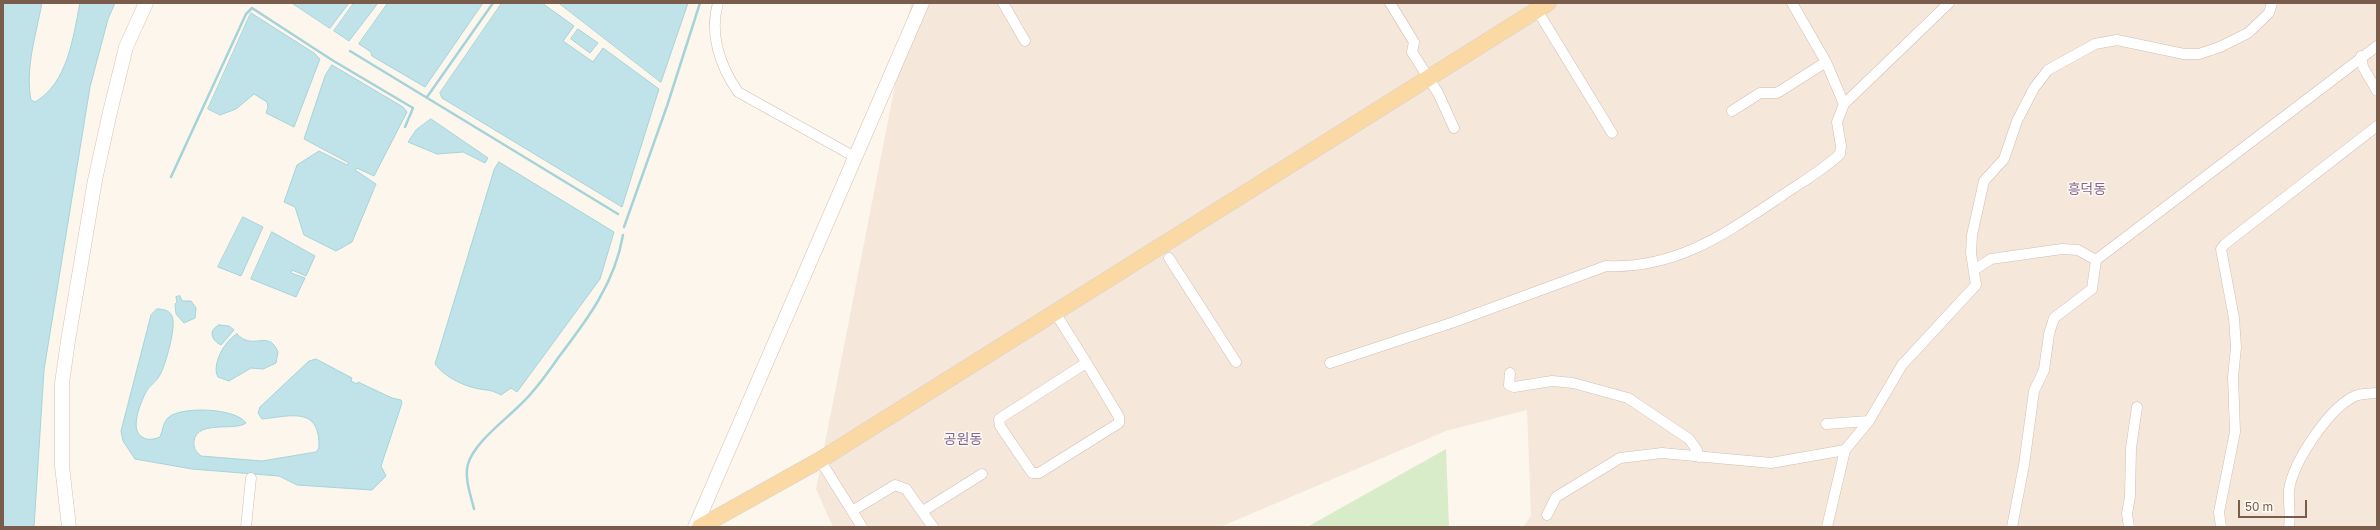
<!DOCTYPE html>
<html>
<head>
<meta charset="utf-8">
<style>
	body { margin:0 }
	#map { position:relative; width:2380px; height:530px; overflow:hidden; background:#fdf6ec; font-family:"Golos Text",sans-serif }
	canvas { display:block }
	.frame { position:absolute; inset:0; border:4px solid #7a5c4d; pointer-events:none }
	.scale { position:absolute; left:2238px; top:500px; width:69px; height:18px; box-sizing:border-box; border:2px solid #7a5c4d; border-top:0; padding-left:5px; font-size:12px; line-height:14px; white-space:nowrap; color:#7a5c4d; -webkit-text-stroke:3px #fffaf3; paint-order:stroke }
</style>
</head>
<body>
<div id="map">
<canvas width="2380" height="530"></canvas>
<div class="frame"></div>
<div class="scale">50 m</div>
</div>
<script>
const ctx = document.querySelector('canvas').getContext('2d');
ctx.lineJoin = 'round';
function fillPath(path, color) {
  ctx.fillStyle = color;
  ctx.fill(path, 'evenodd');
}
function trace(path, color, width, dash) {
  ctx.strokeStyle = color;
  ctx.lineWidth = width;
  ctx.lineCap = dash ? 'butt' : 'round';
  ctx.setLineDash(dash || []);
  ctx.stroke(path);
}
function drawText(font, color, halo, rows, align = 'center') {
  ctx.font = font + ' "Golos Text","Noto Sans KR",sans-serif';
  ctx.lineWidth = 3;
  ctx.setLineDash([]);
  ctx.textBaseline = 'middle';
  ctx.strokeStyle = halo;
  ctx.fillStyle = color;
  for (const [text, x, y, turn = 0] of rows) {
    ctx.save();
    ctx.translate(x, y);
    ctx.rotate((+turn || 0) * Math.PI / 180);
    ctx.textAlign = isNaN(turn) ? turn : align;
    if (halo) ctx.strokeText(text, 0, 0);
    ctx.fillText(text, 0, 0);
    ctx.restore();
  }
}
const residential = new Path2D(`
	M911 3H2377V527H1523L1531 516 1527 410 1446 431 1220 527H833L816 489Z`);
const green = new Path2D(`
	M1446 449 1449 527H1307Z`);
const water = new Path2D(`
	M3 3H42C36 34 25 69 31 100L35 102C68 83 73 37 80 3H115L108 19 90 87 44 370 34 527H3Z
	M292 3H349L330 28Z
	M354 3H378L349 41 334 31Z
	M388 3H483L425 87 372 56 371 52 359 44Z
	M502 3H542L574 26 563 41 593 62 603 48 659 89 622 207 442 98 440 93Z
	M559 3H688L661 82Z
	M251 13 314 53 320 59 294 127 266 113 268 107 267 102 254 94 236 109 220 115 208 109Z
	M578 29 598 43 590 53 571 39Z
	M332 65 403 107 407 112 374 176 357 168 355 170 376 184 352 242 336 251 304 235 295 207 284 202 297 165 319 151 347 165 349 163 304 139 325 76Z
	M431 119 488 158 485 163 463 152 437 154 408 142 416 130Z
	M499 162 614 232 600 279 517 392 511 388 501 395C489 388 483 391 471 387 458 383 443 375 435 364L494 170Z
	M243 217 263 227 241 276 218 267Z
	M272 232 315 256 306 276 292 270 291 273 305 278 296 297 251 279Z
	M180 296 182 301H191L196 308 195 318 184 323 176 314 175 304 177 302 176 297Z
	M157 309C163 309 169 310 172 316 177 326 165 366 160 375 156 382 149 386 146 392 141 402 129 429 142 437 148 441 155 439 160 437 163 430 163 422 169 417 182 406 236 408 246 423 235 432 191 418 194 446 195 451 198 453 201 456L262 461 316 452 319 448C320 406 292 416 262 419L258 413 260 407 309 361 316 359 352 378 351 381 357 384 358 382 392 398 401 400 402 403 381 466 386 476 372 490 297 485 279 476 192 469 135 459 123 441 121 431 151 315Z
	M219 325 229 326 234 330 221 345C211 340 208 330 219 325Z
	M237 334C254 352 268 328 278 352L276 363 263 369 251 368 229 381 218 377C211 365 225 340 237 334Z`);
const stream = new Path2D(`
	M350 51 618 214
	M427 97 493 3
	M171 177 246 14 252 8 332 60 413 108 405 127
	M624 227 667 106 700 3
	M474 509C471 496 464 478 468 464 474 443 504 421 520 405 534 392 547 374 558 358 587 320 615 283 623 235`);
const street = new Path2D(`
	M718 3C709 34 720 66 738 92L855 157
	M1003 3 1025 41
	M1390 3 1414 42 1412 52 1438 93 1454 128
	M1792 3 1826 62 1844 104
	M1537 10 1612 133
	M2361 56 2363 67 2377 91
	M1732 111 1760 93H1777L1826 62
	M1169 258 1236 362
	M2096 260 2377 46
	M1974 270 1991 259 2062 249 2078 250 2096 260 2092 289 2054 318 2049 334 2044 370 2034 391 2024 465 2012 527
	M1055 313C1077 346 1098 382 1119 417V423L1039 473H1032L1000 426 999 419 1086 363
	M1330 363 1454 322 1606 266C1676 269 1725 234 1780 197 1800 183 1822 171 1840 154L1841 146 1837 122 1844 104 1949 3
	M1510 373 1509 385 1514 387 1552 381 1573 383 1628 398 1689 439 1697 450 1699 457
	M1826 424 1869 421
	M820 460 862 527
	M852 511 895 485 906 489 933 527
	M923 511 982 474
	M1547 515 1556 497 1620 458 1662 453 1771 463 1845 450
	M246 527 251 478
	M1827 527 1845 450 1869 421 1902 365 1976 285 1971 253 1972 235 1984 181 2004 159 2017 121 2034 88 2048 70 2095 44 2117 40 2184 54H2199L2220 47 2248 33 2269 13 2272 3
	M2129 527 2127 514 2130 496 2131 448 2137 407
	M2221 527 2219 512 2235 432 2233 377 2236 347 2234 318 2221 249 2225 244 2377 126
	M2289 527C2291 513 2288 501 2289 490 2293 462 2328 410 2353 397 2360 393 2369 394 2377 393`);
const secondary = new Path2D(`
	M69 527 62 466V383L68 341 95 180 110 112 126 47 146 3
	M695 527 922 3`);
const primary = new Path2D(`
	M700 527 820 460 1548 3`);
const quarterNames = [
	["흥덕동",2087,190],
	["공원동",963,440]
];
fillPath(residential, '#f5e8da');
fillPath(green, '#d8ecc9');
fillPath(water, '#bfe3e8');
trace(water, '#a5d3da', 1);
trace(stream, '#a5d3da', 2.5);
trace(street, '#d1beb0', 11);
trace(secondary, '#d6c0b0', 15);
trace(primary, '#dad1cd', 17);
trace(street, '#fff', 10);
trace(secondary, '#fff', 14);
trace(primary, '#fbd9a5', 16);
drawText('14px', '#846695', '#fffaf3', quarterNames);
</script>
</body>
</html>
